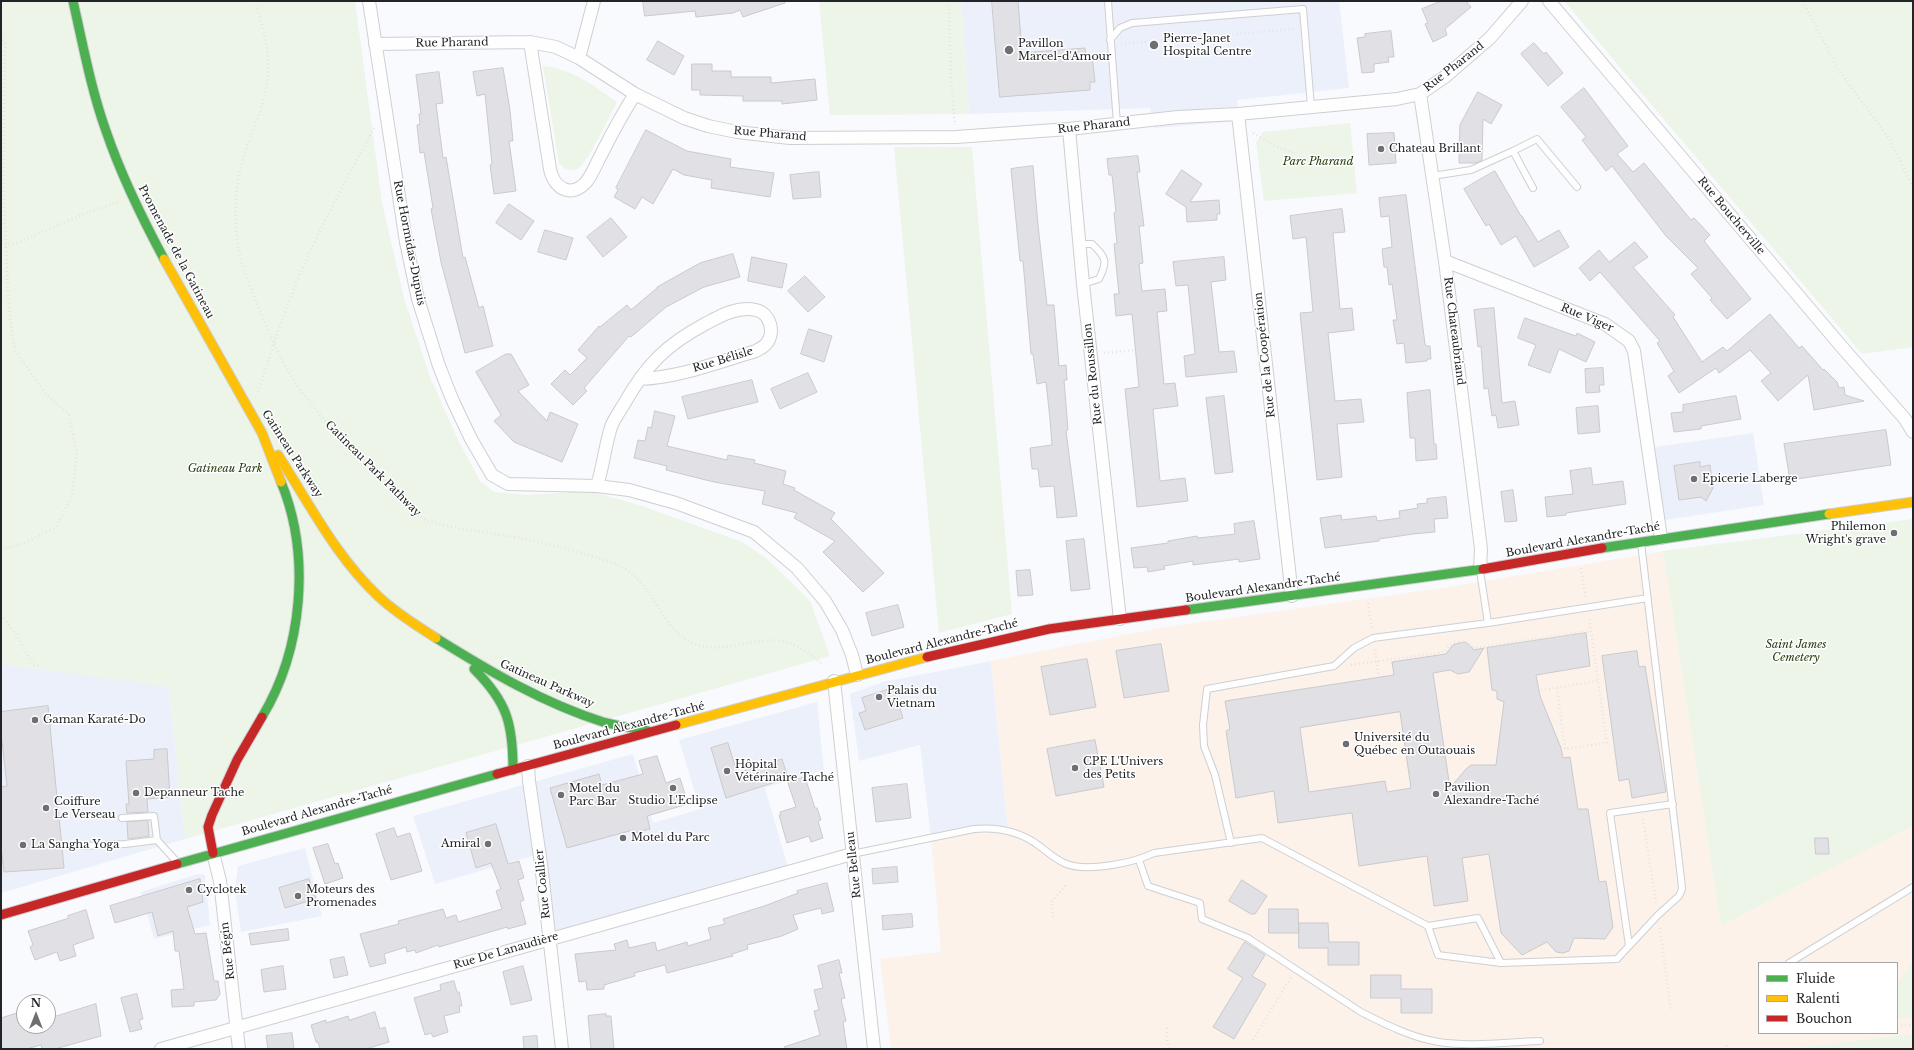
<!DOCTYPE html>
<html>
<head>
<meta charset="utf-8">
<style>
	body { margin:0 }
	#map { position:relative; width:1914px; height:1050px; overflow:hidden; background:#f9fafd; font-family:"Libre Baskerville",serif }
	canvas { display:block }
	.frame { position:absolute; inset:0; border:2px solid #232427; pointer-events:none }
	.legend { position:absolute; left:1758px; top:962px; width:140px; height:72px; box-sizing:border-box; background:#fff; border:1px solid #a7a7a9; margin:0; padding:5px 7px; list-style:none; font-size:12px; color:#232427 }
	.legend li { display:flex; align-items:center; gap:8px; height:20px }
	.legend b { width:20px; border:1px solid #a7a7a9 }
	.north { position:absolute; left:16px; top:994px; width:40px; height:40px; box-sizing:border-box; background:#fff; border:1px solid #a7a7a9; border-radius:50%; rotate:0deg; font-size:11px; font-weight:700; line-height:16px; text-align:center; color:#232427 }
	.north::after { content:''; display:block; margin:auto; width:14px; height:18px; background:#6e6f72; clip-path:polygon(50% 0,100% 100%,50% 72%,0 100%) }
</style>
</head>
<body>
<div id="map">
<canvas width="1914" height="1050"></canvas>
<div class="frame"></div>
<ul class="legend">
<li><b style="height:5px;background:#4caf50"></b>Fluide</li>
<li><b style="height:5px;background:#ffc107"></b>Ralenti</li>
<li><b style="height:5px;background:#c62828"></b>Bouchon</li>
</ul>
<div class="north">N</div>
</div>
<script>
const ctx = document.querySelector('canvas').getContext('2d');
ctx.lineJoin = 'round';
function fillPath(path, color) {
  ctx.fillStyle = color;
  ctx.fill(path, 'evenodd');
}
function trace(path, color, width, dash) {
  ctx.strokeStyle = color;
  ctx.lineWidth = width;
  ctx.lineCap = dash ? 'butt' : 'round';
  ctx.setLineDash(dash || []);
  ctx.stroke(path);
}
function drawText(font, color, halo, rows, align = 'center') {
  ctx.font = font + ' "Libre Baskerville",serif';
  ctx.lineWidth = 3;
  ctx.setLineDash([]);
  ctx.textBaseline = 'middle';
  ctx.strokeStyle = halo;
  ctx.fillStyle = color;
  for (const [text, x, y, turn = 0] of rows) {
    ctx.save();
    ctx.translate(x, y);
    ctx.rotate((+turn || 0) * Math.PI / 180);
    ctx.textAlign = isNaN(turn) ? turn : align;
    if (halo) ctx.strokeText(text, 0, 0);
    ctx.fillText(text, 0, 0);
    ctx.restore();
  }
}
const built = new Path2D(`
	M961 1H1339L1349 88 1237 100 1239 121 1154 128 1150 108 969 114Z
	M1753 433 1764 505 1658 521 1648 448Z
	M991 661 1008 831 931 838 920 745 859 761 850 694 883 682Z
	M1 664 169 686 185 839 1 893Z
	M817 702 824 770 765 788 789 871 549 939 539 854 435 884 413 816 633 754 653 823 700 809 679 740Z
	M305 848 322 916 241 932 235 889 238 866Z
	M198 874 205 875 210 925 154 939 141 892Z`);
const education = new Path2D(`
	M1663 551 1721 926 1913 826V1034L1802 1047 1794 1049H891L880 959 941 952 931 838 974 829 1008 831 991 661 1159 628 1442 588ZM1759 963H1897V1033H1759Z`);
const green = new Path2D(`
	M1 1H355L382 203 404 298 430 377 459 442 480 481 494 492 527 495 590 491 642 506 742 542 766 558 810 601 830 656 185 839 169 687 1 664Z
	M819 1H961L969 114 830 115Z
	M1564 1H1913V347L1862 354Z
	M543 66C570 68 595 86 617 102 611 114 588 161 580 167 573 173 564 170 559 163Z
	M1350 123 1357 193 1264 201 1256 142 1263 132Z
	M894 147H972L1012 614 939 633Z
	M1913 519V826L1721 926 1663 551Z
	M1913 962V1018L1897 1017V984Z
	M1913 1034V1049H1794L1802 1047Z`);
const building = new Path2D(`
	M643 1H785V3L743 17 740 10 733 13 696 17 695 11 645 16Z
	M992 1H1018L1022 53 1085 48 1086 57 1092 56 1095 82H1090V90L1000 97Z
	M1442 1H1466L1471 7 1445 29 1447 35 1433 42 1425 24 1428 23 1422 9Z
	M1391 31 1394 57H1388L1389 62 1374 64V72L1362 73 1357 38 1365 37V34Z
	M658 41 684 56 674 75 647 60Z
	M1534 43 1544 54 1546 52 1563 73 1548 86 1521 54Z
	M692 64H712V71H731V77H771V83L815 79 817 100 782 104V101H743V96L700 95V90H692Z
	M503 68 510 110 513 141H509L516 191 494 194 490 165 492 164 485 94 477 96 473 72Z
	M439 72 443 103 436 104 443 158 446 157 463 258 465 257 479 308 483 306 493 346 465 353 441 262 431 209 433 208 424 152 420 153 417 125 420 124 419 114H421L416 75Z
	M1584 88 1628 146 1617 154 1633 172 1644 163 1691 220 1694 218 1710 235 1704 241 1751 299 1727 319 1710 300 1712 298 1691 274 1698 268 1666 236 1612 166 1606 171 1582 140 1586 137 1561 107Z
	M1478 92 1502 105 1491 124 1483 119 1482 160 1476 163H1459L1460 125Z
	M646 130 687 151 731 159 730 167 774 173 770 197 711 188 712 180 684 175 673 169 653 204 642 197 635 209 614 197 618 190 616 188Z
	M1394 133 1396 163 1369 165 1367 134Z
	M1138 156 1140 172H1137L1144 226H1139L1143 263 1139 264 1142 291 1165 289 1167 311 1157 312 1164 384 1175 383 1178 406 1153 409 1160 481 1185 478 1188 501 1137 507 1125 389 1139 387 1132 314 1116 316 1114 294H1119L1114 244 1117 243 1114 213 1116 212 1112 175H1109L1107 159Z
	M1033 166 1038 225 1047 305H1054L1059 366 1066 365 1067 380H1064L1068 430 1066 431 1077 516 1057 518 1054 486 1040 487 1038 469H1032L1030 448 1052 445 1050 419 1046 382 1037 384 1033 354H1031L1023 261H1020L1011 169Z
	M1182 170 1202 184 1190 202 1219 200 1220 214H1217V220L1187 222 1186 207 1166 194Z
	M1495 171 1521 216H1522L1538 242 1559 230 1569 247 1534 267 1516 236 1501 245 1489 224 1486 226 1464 189Z
	M819 172 821 197 793 199 790 175Z
	M1406 195 1425 344 1426 346H1430L1431 359H1427V361L1406 363 1404 343 1397 344 1393 320H1397L1392 284 1389 285 1387 267H1384L1382 249 1392 247 1389 216 1381 217 1379 198Z
	M509 204 534 221 521 240 496 223Z
	M1342 209 1345 232 1333 233 1340 309 1352 308 1354 330 1328 333 1335 401 1361 399 1364 422 1337 424 1342 477 1317 480 1300 313 1313 312 1306 237 1293 239 1290 216Z
	M611 218 627 237 603 257 587 237Z
	M545 230 573 238 566 260 538 252Z
	M1635 242 1648 257 1633 267 1675 315 1673 317 1702 362 1723 347 1727 351 1770 314 1799 348 1802 346 1823 370 1824 369 1837 382 1839 388 1844 387 1845 395 1864 401 1814 410 1808 375 1778 401 1761 381 1771 373 1750 350 1719 373 1716 368 1679 393 1668 376 1674 371 1657 343 1660 341 1600 272 1590 281 1579 268 1599 250 1609 262Z
	M733 254 740 277 704 287 666 307 631 337 629 336 591 380 584 388 587 391 573 405 551 384 565 370 570 375 587 358 578 350 599 326 600 327 627 305 631 310 657 288V287L700 263Z
	M752 257 787 264 782 288 748 281Z
	M1224 257 1226 280 1211 282 1219 352 1234 351 1237 372 1186 377 1184 356 1195 354 1188 285 1176 286 1173 262Z
	M805 276 825 297 808 312 788 291Z
	M1494 308 1502 403 1515 401 1519 425 1498 428 1496 415 1492 416 1488 388 1484 389 1481 346 1478 347 1474 310Z
	M1525 318 1576 336 1577 333 1595 342 1586 362 1559 349 1550 373 1528 365 1536 345 1518 338Z
	M809 329 832 336 824 362 801 354Z
	M506 354H511L529 385 518 391 547 421 550 412 578 424 562 462 514 442 494 421 501 415 476 372Z
	M1603 368 1604 385H1599L1600 392 1586 393 1585 369Z
	M808 373 817 392 780 409 771 389Z
	M752 380 758 402 688 419 682 397Z
	M1430 390 1434 444H1436L1437 459 1416 461 1415 438H1410L1407 393Z
	M1224 396 1233 472 1215 474 1206 398Z
	M1736 396 1741 419 1701 426V429L1674 432 1671 413 1683 412V405Z
	M1598 406 1600 432 1578 434 1576 408Z
	M655 411 675 416 667 446 727 460 728 455 755 460 754 463 786 471 783 484 795 488 794 490 835 513 831 519 884 573 863 592 823 552 835 541 794 518 797 513 762 504 765 491 714 482 666 470 667 466 634 458 638 440 645 441 648 427 651 428Z
	M1886 430 1891 465 1790 480 1784 444Z
	M1700 462V467L1710 465 1713 488 1706 501 1701 497 1679 500 1674 466Z
	M1591 468 1593 485 1623 481 1626 504 1566 513V515L1547 517 1545 497 1573 494 1570 471Z
	M1513 490 1517 521 1505 522 1501 492Z
	M1446 497 1448 518 1434 519 1435 532 1413 534 1379 539V541L1325 548 1320 518 1341 515 1342 520 1376 516 1377 521 1400 518 1399 511 1418 508 1417 504 1427 503V499Z
	M1254 521 1260 559 1239 562V559L1193 565V561L1164 566 1165 569 1148 572 1147 567 1134 568 1131 548 1168 543V541L1197 536 1198 538 1235 534 1234 524Z
	M1084 539 1090 589 1071 591 1066 541Z
	M1030 570 1033 595 1018 596 1016 571Z
	M898 605 904 627 872 636 866 613Z
	M1586 633 1590 666 1536 675 1540 696 1561 748 1563 758 1570 757 1578 809H1588L1599 882 1606 881 1613 927 1605 939 1574 938 1569 951 1563 953 1556 952 1547 942 1522 955 1501 933 1489 854 1462 858 1468 901 1434 906 1427 856 1359 866 1352 813 1278 823 1274 791 1236 798 1226 731 1230 729 1225 701 1394 675 1392 662 1446 654 1453 645 1459 643 1466 642 1474 650 1484 648 1469 672 1458 674 1450 670 1433 673 1450 788 1466 769 1471 765H1496L1504 702 1497 699V691L1492 690 1487 648ZM1400 712 1411 788 1387 792 1385 781 1309 792 1300 728Z
	M1161 644 1169 691 1124 698 1116 651Z
	M1637 651 1639 667 1645 666 1666 792 1632 798 1629 779 1619 781 1602 656Z
	M1087 659 1096 707 1050 715 1041 667Z
	M893 688 903 718 865 730 859 713 866 711 862 698Z
	M48 706 64 868 4 872 1 847V787L7 786 1 732V712Z
	M1095 740 1104 787 1056 796 1047 749Z
	M728 743 737 773 782 759 788 778 726 798 711 748Z
	M167 749 170 797 147 799 148 812 127 813 126 804H129L126 761 154 759V750Z
	M657 756 666 783 680 778 688 804 647 816 650 829 634 833 633 830 567 848 550 788 599 774 602 785 643 774 639 761Z
	M805 777 815 808H817L821 820 818 821 823 838 811 842 809 836 787 843 779 815H781L780 812 796 807 788 783Z
	M907 784 911 818 876 822 872 788Z
	M148 821 149 836 128 839 127 822Z
	M496 824 508 864 519 861 524 878 518 880 524 900 520 902 526 924 508 929 507 927 439 947 438 945 416 953 415 950 407 952 406 947 384 954 386 963 370 967 360 934 399 924 398 921 443 909 446 918 456 915 458 922 502 909 496 891 501 889 491 863 476 868 466 833Z
	M394 828 397 837 410 833 422 871 391 880 376 834Z
	M1815 838H1828L1829 854H1816Z
	M328 844 335 864 338 863 343 878 325 884 313 848Z
	M897 867 898 882 873 884 872 869Z
	M200 879 203 902 187 907 195 934 206 933 214 981H218L220 994 216 1000 194 1002V1006L172 1007 171 990 184 989 179 951H175L173 931 158 936 152 912 115 923 110 906Z
	M309 879 316 899 285 908 279 888Z
	M1242 880 1267 896 1255 914H1251L1229 901Z
	M827 883 834 911 822 914 821 908 793 915 798 929 782 936 747 945 748 949 732 954 733 956 667 973 665 965 634 973 635 976 604 985V989L587 990 586 981 579 982 575 954 616 950 614 944 627 940 629 948 655 942 657 951 687 942 688 946 711 939 708 928 725 924 723 919 767 905 798 893 797 891Z
	M1269 909H1298L1299 933H1269Z
	M86 910 94 938 73 945 76 956 60 961 57 952 35 960 30 947 33 945 28 931 69 918 68 916Z
	M912 914 913 927 883 930 882 916Z
	M1299 923H1328L1329 942H1359V965H1328V948H1299Z
	M288 929 289 940 251 945 249 934Z
	M1245 942 1265 955 1252 976 1266 984 1234 1039 1213 1027 1243 978 1228 969Z
	M344 957 348 975 334 978 330 960Z
	M839 960 842 973H839L845 998 841 999 846 1021 843 1022 847 1049H785L784 1047 820 1035 814 1011 819 1010 814 990 823 988 818 966Z
	M283 966 286 989 264 992 261 970Z
	M523 966 532 1000 511 1005 503 972Z
	M1371 975H1401V989H1432V1013H1401V998H1371Z
	M454 981 457 992H459L462 1006H459L460 1012 444 1016 448 1032 433 1037 431 1033 425 1035 414 998 441 990 440 985Z
	M137 994 143 1019 139 1020 142 1029 130 1032 121 998Z
	M96 1004 101 1036 55 1049H42L41 1045 26 1049H1V1018L20 1012 23 1026H48V1019Z
	M375 1012 380 1029 385 1027 389 1042 366 1049H320L318 1042H316L311 1025 326 1020V1023L348 1016 349 1020Z
	M606 1014V1016H611L614 1049H591L588 1016Z
	M292 1033 294 1049H268L266 1036Z
	M537 1036 538 1049H524L523 1037Z`);
const path = new Path2D(`
	M255 1C260 21 268 41 268 62 270 100 250 131 241 166 233 197 234 234 242 264 245 274 249 284 253 293 267 330 283 368 307 399 330 429 360 455 386 482 400 495 413 517 432 522 459 530 487 532 514 537 538 541 561 548 585 554 598 558 616 562 628 571 656 589 663 634 698 645 727 654 757 635 786 642 799 645 810 655 821 663
	M949 1 951 80 955 125
	M1803 1 1837 68 1889 138 1913 187
	M1 36 5 44 3 182 9 311 15 350 45 393 69 415 77 454 72 497 56 527 26 542 1 550
	M1121 44 1294 29
	M1253 133 1275 146 1293 153
	M1 247 17 243 86 213 118 202
	M1104 353 1135 350
	M258 392C271 352 284 311 301 272 322 222 350 174 375 126
	M1581 568 1586 599
	M1368 603 1372 629
	M1 615 16 635 34 665 41 667
	M1375 649 1379 677
	M1351 665 1445 652C1451 639 1465 639 1474 648L1591 631
	M1557 688 1565 749 1607 743 1589 617
	M1541 690 1598 681
	M1643 819 1656 903
	M1053 917 1051 902 1067 884
	M1660 928 1671 1011
	M1897 1025H1913
	M1167 1028V1041L1170 1049
	M1253 1040 1291 977
	M1727 1045V1049`);
const lane = new Path2D(`
	M1108 1 1117 124
	M1110 40 1120 28 1132 23 1303 9 1311 107
	M1513 151 1537 139 1577 187
	M1432 176 1471 170 1513 151 1533 188
	M1079 244H1092C1106 257 1108 261 1099 279L1083 284
	M1480 571 1488 623
	M122 818 154 816 157 840 177 862
	M1231 843 1215 775 1204 746 1203 725 1207 689 1334 666 1354 648 1373 638 1488 623 1648 598
	M83 846 125 844 157 840
	M852 854 974 829C998 827 1019 831 1038 845 1046 851 1055 859 1064 863 1086 873 1133 863 1154 853L1262 838 1428 926 1478 918 1501 963
	M1139 860 1148 886 1200 903 1202 919 1248 938 1361 1012C1385 1024 1412 1038 1439 1042 1471 1047 1507 1042 1540 1041
	M1428 926 1438 955 1501 963 1617 959 1658 915 1679 896 1682 889 1681 878 1641 543
	M1629 946 1610 813 1673 804
	M1789 963 1913 887`);
const street = new Path2D(`
	M369 1 406 242 418 299 439 366 452 399 471 439 492 475 508 484 597 486 629 490 676 503 754 532 797 568 825 601 842 630 852 655 857 675
	M1549 1 1841 346 1905 419 1913 432
	M530 42 550 169C554 189 572 199 587 181 593 173 597 162 602 153 612 133 623 113 635 94
	M375 44 530 42 556 47 579 58 635 94 684 118 708 126 737 132 790 138 956 137 1069 129 1178 117 1238 114 1397 99 1420 94 1446 76 1490 38 1522 1
	M579 58 594 1
	M1420 94 1445 261 1481 549 1480 569
	M1238 114 1292 596
	M1069 129 1083 284 1120 619
	M1445 261 1605 324 1629 341 1634 351 1661 538
	M597 486C603 467 605 446 611 427 614 419 620 411 624 404 646 365 666 345 705 324 720 316 737 306 756 310 770 313 776 333 766 344 764 347 759 349 756 351 718 362 681 377 641 379
	M834 681 874 1049
	M528 766 529 781 541 864 562 1049
	M213 853 220 881 239 1049
	M161 1049 852 854`);
const fast = new Path2D(`
	M73 1C83 45 91 89 106 131 121 175 142 218 164 259
	M1602 548 1829 514
	M1186 610 1483 569
	M436 638C489 671 543 703 603 722 618 726 633 728 648 731
	M474 669C507 702 513 723 513 770
	M262 717C303 649 311 555 281 482
	M177 864 497 774`);
const slow = new Path2D(`
	M164 259 262 433 281 482
	M278 455C309 503 336 557 379 597 396 613 416 625 436 638
	M1829 514 1913 502
	M676 725 927 657`);
const jam = new Path2D(`
	M1483 569 1602 548
	M927 657 1049 629 1186 610
	M497 774 676 725
	M213 853 208 827 212 815 237 760 262 717
	M1 915 177 864`);
const markers = [
	[1154,45,5,"#6e6f72"],
	[1009,50,5,"#6e6f72"],
	[1381,149,4,"#6e6f72"],
	[1694,479,4,"#6e6f72"],
	[1894,533,4,"#6e6f72"],
	[879,697,4,"#6e6f72"],
	[35,720,4,"#6e6f72"],
	[1346,744,4,"#6e6f72"],
	[1075,768,4,"#6e6f72"],
	[727,771,4,"#6e6f72"],
	[673,788,4,"#6e6f72"],
	[136,793,4,"#6e6f72"],
	[1436,794,4,"#6e6f72"],
	[561,795,4,"#6e6f72"],
	[46,808,4,"#6e6f72"],
	[623,838,4,"#6e6f72"],
	[488,844,4,"#6e6f72"],
	[23,845,4,"#6e6f72"],
	[189,890,4,"#6e6f72"],
	[298,896,4,"#6e6f72"]
];
const poiNames = [
	["Pierre-Janet",1163,39],
	["Hospital Centre",1163,52],
	["Pavillon",1018,44],
	["Marcel-d'Amour",1018,57],
	["Chateau Brillant",1389,149],
	["Epicerie Laberge",1702,479],
	["Philemon",1886,527,"right"],
	["Wright's grave",1886,540,"right"],
	["Palais du",887,691],
	["Vietnam",887,704],
	["Gaman Karaté-Do",43,720],
	["Université du",1354,738],
	["Québec en Outaouais",1354,751],
	["CPE L'Univers",1083,762],
	["des Petits",1083,775],
	["Hôpital",735,765],
	["Vétérinaire Taché",735,778],
	["Pavilion",1444,788],
	["Alexandre-Taché",1444,801],
	["Motel du",569,789],
	["Parc Bar",569,802],
	["Depanneur Tache",144,793],
	["Studio L'Eclipse",673,801,"center"],
	["Coiffure",54,802],
	["Le Verseau",54,815],
	["Motel du Parc",631,838],
	["Amiral",480,844,"right"],
	["La Sangha Yoga",31,845],
	["Cyclotek",197,890],
	["Moteurs des",306,890],
	["Promenades",306,903]
];
const streetNames = [
	["Rue Pharand",452,43,-1],
	["Rue Pharand",1454,67,-38],
	["Rue Pharand",1094,126,-6],
	["Rue Pharand",770,134,5],
	["Rue Boucherville",1731,216,50],
	["Rue Hormidas-Dupuis",409,243,79],
	["Promenade de la Gatineau",176,252,62],
	["Rue Viger",1587,318,23],
	["Rue Chateaubriand",1454,331,83],
	["Rue de la Coopération",1265,355,-96],
	["Rue Bélisle",723,360,-17],
	["Rue du Roussillon",1093,374,-96],
	["Gatineau Parkway",292,454,57],
	["Gatineau Park Pathway",373,469,45],
	["Boulevard Alexandre-Taché",1583,540,-10],
	["Boulevard Alexandre-Taché",1263,588,-8],
	["Boulevard Alexandre-Taché",942,642,-14],
	["Gatineau Parkway",547,684,24],
	["Boulevard Alexandre-Taché",629,726,-15],
	["Boulevard Alexandre-Taché",317,811,-16],
	["Rue Belleau",854,865,-96],
	["Rue Coallier",543,884,-96],
	["Rue Bégin",228,951,-96],
	["Rue De Lanaudière",506,951,-16]
];
const parkNames = [
	["Parc Pharand",1318,162],
	["Gatineau Park",225,469],
	["Saint James",1796,645],
	["Cemetery",1796,658]
];
fillPath(built, '#ebf0fa');
fillPath(education, '#fcf2ea');
fillPath(green, '#ecf5e8');
fillPath(building, '#e1e0e5');
trace(building, '#cacacd', 1);
trace(lane, '#cecfd2', 8);
trace(street, '#cecfd2', 14);
trace(fast, '#cecfd2', 11);
trace(slow, '#cecfd2', 11);
trace(jam, '#cecfd2', 11);
trace(path, '#e4e4e4', 2.5, [1, 3]);
trace(lane, '#fefeff', 6);
trace(street, '#fefeff', 12);
trace(fast, '#4caf50', 9);
trace(slow, '#ffc107', 9);
trace(jam, '#c62828', 9);
for (const [x, y, r, color] of markers) {
  const dot = new Path2D();
  dot.arc(x, y, r, 0, 2 * Math.PI);
  ctx.fillStyle = color;
  ctx.fill(dot);
  trace(dot, '#fff', 1.5);
}
drawText('11px', '#232427', '#fff', poiNames, 'left');
drawText('11px', '#232427', '#fff', streetNames);
drawText('italic 11px', '#1f3405', '#fff', parkNames);
</script>
</body>
</html>
